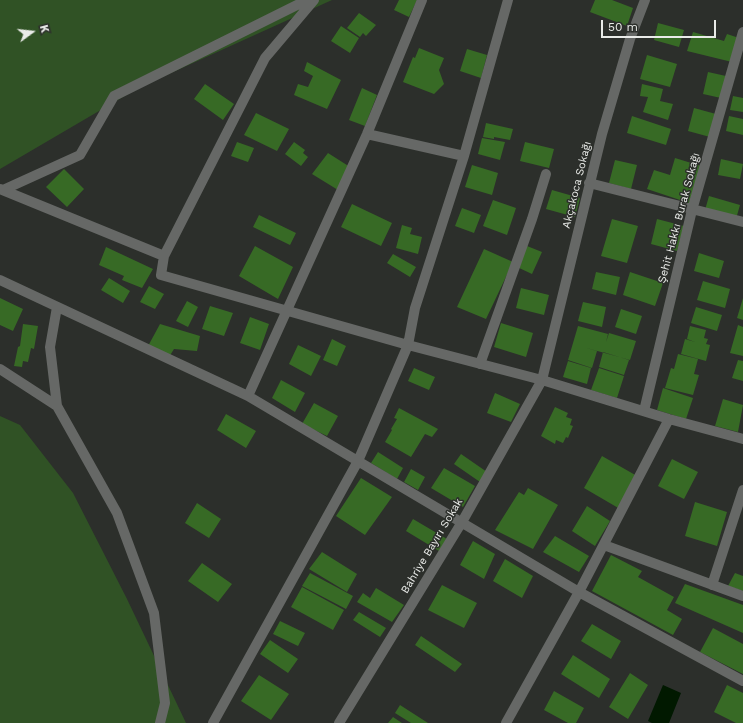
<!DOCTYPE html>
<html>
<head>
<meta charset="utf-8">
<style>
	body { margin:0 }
	#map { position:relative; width:743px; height:723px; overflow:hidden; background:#2c2f2b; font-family:"Work Sans",sans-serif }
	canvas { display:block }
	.north { position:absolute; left:12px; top:12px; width:40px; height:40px; -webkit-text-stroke:3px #2c2f2b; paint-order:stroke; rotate:75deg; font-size:11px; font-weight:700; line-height:16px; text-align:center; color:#e9ebe8 }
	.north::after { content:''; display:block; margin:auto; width:14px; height:18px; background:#e9ebe8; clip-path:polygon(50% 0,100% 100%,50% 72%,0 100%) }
	.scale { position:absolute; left:601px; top:20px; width:115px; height:18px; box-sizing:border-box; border:2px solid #e9ebe8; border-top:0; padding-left:5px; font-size:12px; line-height:14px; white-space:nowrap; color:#e9ebe8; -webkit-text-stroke:3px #2c2f2b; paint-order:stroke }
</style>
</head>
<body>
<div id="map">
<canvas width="743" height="723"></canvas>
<div class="north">K</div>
<div class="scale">50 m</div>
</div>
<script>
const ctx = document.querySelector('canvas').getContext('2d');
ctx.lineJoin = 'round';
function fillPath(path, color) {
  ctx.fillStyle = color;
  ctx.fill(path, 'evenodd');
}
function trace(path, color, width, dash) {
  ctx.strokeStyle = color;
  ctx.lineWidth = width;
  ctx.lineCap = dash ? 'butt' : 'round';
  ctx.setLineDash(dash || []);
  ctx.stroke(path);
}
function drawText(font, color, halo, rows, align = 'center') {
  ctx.font = font + ' "Work Sans",sans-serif';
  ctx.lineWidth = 3;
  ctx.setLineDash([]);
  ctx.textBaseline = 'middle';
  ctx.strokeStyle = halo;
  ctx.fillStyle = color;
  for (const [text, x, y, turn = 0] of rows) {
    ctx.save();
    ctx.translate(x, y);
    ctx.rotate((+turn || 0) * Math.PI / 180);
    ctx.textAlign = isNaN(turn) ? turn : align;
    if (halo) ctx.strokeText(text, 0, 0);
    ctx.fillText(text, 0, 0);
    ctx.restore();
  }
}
const green = new Path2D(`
	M0 0H332L140 87 0 169Z
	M0 416 20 425 73 493 127 599 186 723H0Z`);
const water = new Path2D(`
	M663 685 681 693 669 723H652L648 721Z`);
const building = new Path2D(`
	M399 0H417L409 17 394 10Z
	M595 0H612L633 8 627 26 590 12Z
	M359 13 376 25 366 36 363 33 360 37 347 28Z
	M658 23 684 30 679 47 654 40Z
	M341 26 359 38 350 53 331 41Z
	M693 32 724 41 727 34 739 38 732 62 687 51Z
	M419 48 444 58 439 70 444 84 434 94 403 82 413 57 415 58Z
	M467 49 487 55 481 78 460 71Z
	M647 55 677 64 670 87 640 79Z
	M307 62 341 80 327 109 294 95 298 84 308 87 313 76 304 71Z
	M708 72 726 76 721 98 703 94Z
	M205 84 234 104 223 120 194 99Z
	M642 84 663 89 660 101 673 104 668 120 643 112 648 97 640 96Z
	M362 88 377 95 365 126 349 120Z
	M733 96 743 98V112L730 110Z
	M694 108 716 114 710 137 688 131Z
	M256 113 289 129 277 151 244 135Z
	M632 116 671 129 666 145 627 133Z
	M729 116 743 119V135L726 131Z
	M486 123 513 129 510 140 494 137V139L483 137Z
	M482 138 505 142 500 160 478 154Z
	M237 142 254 148 248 162 231 156Z
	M294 142 305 150 303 153 308 157 301 166 285 154Z
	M525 142 554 149 549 168 520 161Z
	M328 153 350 167 338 190 312 174Z
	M675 158 701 166 689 203 647 189 654 170 670 175Z
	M721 159 743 164 740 179 718 175Z
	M615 160 637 165 631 189 609 183Z
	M472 165 498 173 492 195 465 187Z
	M64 169 84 189 67 207 46 187Z
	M552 190 580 198 575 217 546 209Z
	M709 196 740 205 736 219 705 210Z
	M493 200 516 208 507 235 483 226Z
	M352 204 392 223 381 246 341 227Z
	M462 208 481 215 474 233 455 226Z
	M259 215 296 233 290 245 253 227Z
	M612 219 638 226 627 263 601 256Z
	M657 219 684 226 677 251 651 244Z
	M402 225 412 228 410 234 422 237 418 254 396 248Z
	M255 246 293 267 278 299 239 276Z
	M527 246 542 252 532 274 517 267Z
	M106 247 153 269 142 288 122 280 124 276 99 265Z
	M484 249 513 262 486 319 457 307Z
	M699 253 724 261 719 278 694 271Z
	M393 254 416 267 410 277 387 263Z
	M596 272 620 277 616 295 592 289Z
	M630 272 663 283 655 306 623 295Z
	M109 278 130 291 123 303 101 290Z
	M703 281 730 289 725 308 697 300Z
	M149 286 164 294 155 309 140 302Z
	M521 288 549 295 544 315 516 308Z
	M0 298 23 309 13 331 0 325Z
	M743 298V320L737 318Z
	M187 301 198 307 188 327 176 321Z
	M583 302 606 307 602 327 578 321Z
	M210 306 233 313 224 336 202 329Z
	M696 307 722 315 717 331 691 323Z
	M621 309 642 316 636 334 615 327Z
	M250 317 269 324 260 350 240 343Z
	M501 323 533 333 526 357 494 347Z
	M23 324 38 326 34 349 31 348 28 362 23 361 22 367 14 366 18 347 20 346Z
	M160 324 200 336 197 351 174 349 169 357 147 348Z
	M738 325 743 327V356L730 353Z
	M578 326 608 334 606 342 609 333 636 341 630 360 583 347 597 351 592 368 568 360Z
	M690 326 706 330 704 338 708 339 706 344 710 345 706 361 681 354 685 339 695 342 687 339Z
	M332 339 346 346 337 366 323 360Z
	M298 345 321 356 311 376 289 364Z
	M603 352 629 360 624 375 599 367Z
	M678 354 698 359 694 374 699 375 693 395 665 388 671 368 674 369Z
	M738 360 743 361V381L732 378Z
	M568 361 591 368 587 384 563 377Z
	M414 368 435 377 429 390 408 381Z
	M599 368 624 376 617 398 591 390Z
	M281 380 305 393 295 412 272 398Z
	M663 388 693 398 686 419 657 410Z
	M495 393 520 404 511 422 487 413Z
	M723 399 743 405 738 432 715 426Z
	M314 403 338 416 327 436 302 424Z
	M555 407 568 413 566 417 572 419 570 425 573 426 568 438 566 437 563 443 556 440 555 444 541 436Z
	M399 408 438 429 432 437 425 434 411 457 385 442 392 430 391 429 397 419 394 418Z
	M226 414 256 431 246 448 217 430Z
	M378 452 403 468 397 479 371 463Z
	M461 454 487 472 480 482 454 464Z
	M602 456 637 476 620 509 584 488Z
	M672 459 698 472 684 499 658 486Z
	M444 468 475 486 463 507 431 488Z
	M411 469 425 477 418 490 404 482Z
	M361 478 392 497 365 535 336 516Z
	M528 488 558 505 533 549 495 530 519 492 524 495Z
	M695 502 727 512 717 546 685 536Z
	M197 503 221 519 209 538 185 523Z
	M587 506 610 521 595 546 572 531Z
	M413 519 447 539 439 551 406 531Z
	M555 536 589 556 579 572 543 552Z
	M473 541 495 554 484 579 460 565Z
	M322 552 357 574 347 592 309 569Z
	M611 555 642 571 638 577 674 597 667 610 682 619 673 635 592 591Z
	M505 559 533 576 522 598 493 581Z
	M202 563 232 584 218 602 188 581Z
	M310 573 353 596 346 609 302 586Z
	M735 573 743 576V591L728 586Z
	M685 584 743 605V633L675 603Z
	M442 585 477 603 464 628 428 610Z
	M302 587 344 610 333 630 291 607Z
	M376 588 404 605 392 622 357 602 363 593 370 598Z
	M359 612 386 628 380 637 353 620Z
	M280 621 305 633 298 646 273 634Z
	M592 624 621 641 611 659 581 641Z
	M713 628 743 644V674L700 652Z
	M421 636 462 664 455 672 415 645Z
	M270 640 298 659 288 673 260 654Z
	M573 655 610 679 599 698 561 674Z
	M630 673 648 685 628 719 609 707Z
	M259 675 289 694 271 720 241 701Z
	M727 685 743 693V723H736L714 712Z
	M554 691 584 708 576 723H568L544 710Z
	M400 705 428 723H411L395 713Z
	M393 717 402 723H388Z`);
const minor = new Path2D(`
	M314 0 265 58 164 256 161 275 408 345 542 380 669 419 743 439
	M367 134 464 156
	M589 183 743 222
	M0 189 164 256
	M3 190 80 155 114 96 307 0
	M0 280 248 396 579 592 743 681
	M480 364 532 219 546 174
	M0 369 57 406 117 513 154 613 165 703 160 723
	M248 396 367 134 422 0
	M57 406 50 347 57 307
	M644 411 692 210 743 32
	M604 545 743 596
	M712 585 743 490
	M213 723 358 461 408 345 415 308 464 156 508 0
	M339 723 462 522 542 380 602 134 630 39 645 0
	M506 723 579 592 669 419`);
const streetNames = [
	["Akçakoca Sokağı",577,185,-76],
	["Şehit Hakkı Burak Sokağı",679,218,-75],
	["Bahriye Bayırı Sokak",432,546,-59]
];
fillPath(green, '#305225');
fillPath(water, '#011900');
fillPath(building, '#376a25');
trace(minor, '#666866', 10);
drawText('11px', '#e9ebe8', '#2c2f2b', streetNames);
</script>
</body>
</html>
